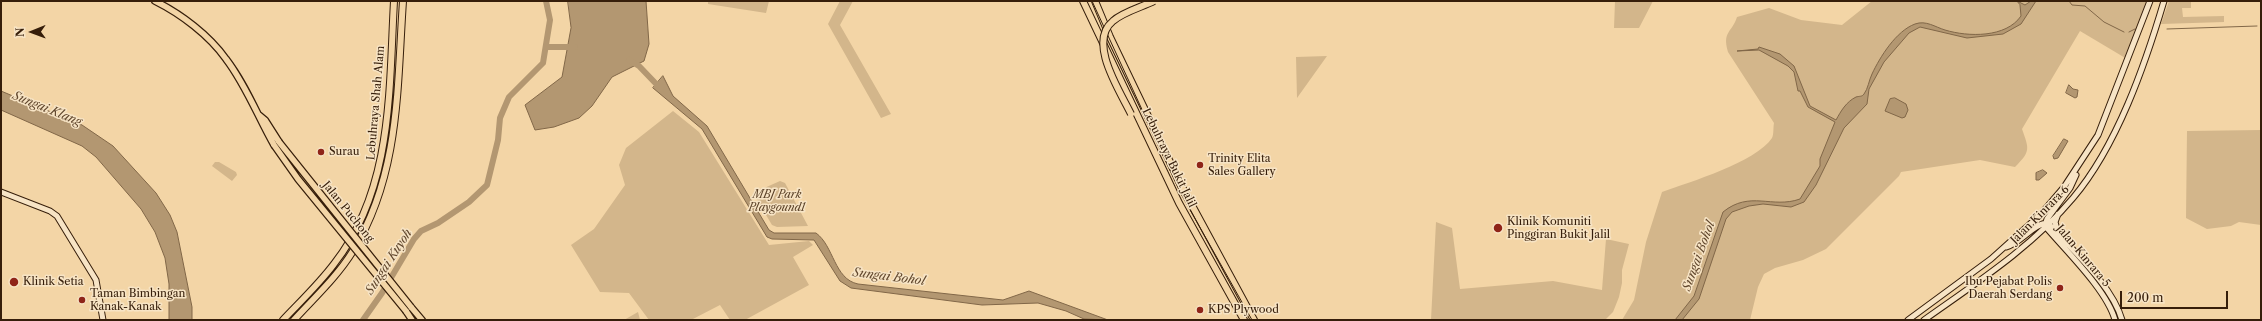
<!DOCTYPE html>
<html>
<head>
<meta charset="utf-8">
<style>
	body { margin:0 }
	#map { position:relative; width:2262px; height:321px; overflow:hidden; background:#f3d5a6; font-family:"Libre Caslon Text",serif }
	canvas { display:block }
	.frame { position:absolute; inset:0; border:2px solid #361e0a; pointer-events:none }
	.north { position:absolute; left:12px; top:12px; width:40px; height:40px; -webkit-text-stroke:3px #f7e4c5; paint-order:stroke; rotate:269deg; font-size:11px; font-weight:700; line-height:16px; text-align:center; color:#361e0a }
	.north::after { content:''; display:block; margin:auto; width:14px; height:18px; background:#361e0a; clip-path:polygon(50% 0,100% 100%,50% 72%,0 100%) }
	.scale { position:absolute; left:2120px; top:291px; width:108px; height:18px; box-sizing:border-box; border:2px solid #361e0a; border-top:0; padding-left:5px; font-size:12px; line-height:14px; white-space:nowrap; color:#361e0a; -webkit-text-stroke:3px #f7e4c5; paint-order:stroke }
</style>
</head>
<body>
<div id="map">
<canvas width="2262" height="321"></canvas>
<div class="frame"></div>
<div class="north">N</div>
<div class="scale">200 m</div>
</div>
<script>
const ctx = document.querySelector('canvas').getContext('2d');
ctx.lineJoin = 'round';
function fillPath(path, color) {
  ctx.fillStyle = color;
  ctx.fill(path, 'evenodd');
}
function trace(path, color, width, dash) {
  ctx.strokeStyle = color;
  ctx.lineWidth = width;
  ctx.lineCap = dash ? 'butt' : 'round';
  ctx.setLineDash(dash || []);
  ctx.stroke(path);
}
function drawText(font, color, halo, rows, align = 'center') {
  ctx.font = font + ' "Libre Caslon Text",serif';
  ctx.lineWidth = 3;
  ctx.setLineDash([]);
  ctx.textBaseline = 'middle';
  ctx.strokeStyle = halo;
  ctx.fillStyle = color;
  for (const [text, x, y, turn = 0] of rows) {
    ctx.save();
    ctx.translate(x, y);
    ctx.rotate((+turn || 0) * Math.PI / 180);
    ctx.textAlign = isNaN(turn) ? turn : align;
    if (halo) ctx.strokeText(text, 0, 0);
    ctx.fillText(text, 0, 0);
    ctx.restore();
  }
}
const green = new Path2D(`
	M708 1H769L766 13 708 4Z
	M840 1H853L840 25 891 114 881 118 828 24Z
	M1615 1H1653L1639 28H1614Z
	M1872 1H2147L2127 59 2080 31 2022 129C2029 149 2031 151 2015 167L1980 160 1901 172 1899 176 1826 249 1803 260 1775 268 1764 274 1758 287 1750 320H1622L1634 300 1646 242 1662 192C1690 182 1756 162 1772 138 1774 134 1773 128 1774 123L1728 52C1722 31 1732 33 1737 17L1769 8 1801 20 1842 25Z
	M2169 1H2191V8H2182L2183 17 2224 16V22L2161 24Z
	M1327 56 1297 98 1296 57Z
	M673 111 699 132 769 245 809 241 813 245 793 257 809 285 745 320H730L720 305 691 320H649L629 293 600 292 571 245 594 229 625 185 619 165 626 148Z
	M2261 130V225L2239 222 2231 226 2207 229 2186 218 2187 131Z
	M215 162H219L236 172 237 175 232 181 212 166Z
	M780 181 785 183 808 226 777 227 772 225 753 193Z
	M1436 222 1452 228 1460 289 1553 281 1602 290 1606 239 1629 244 1622 270V283L1619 297 1613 312 1605 320H1431Z
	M638 312 640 320H624Z`);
const water = new Path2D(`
	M568 1H646L649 44 644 61 612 77 592 106 579 118 554 127 535 130 525 105 562 77 571 28Z
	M2017 1 2025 5 2031 1H2036L2021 24 2003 34 1967 38 1920 27 1909 33 1884 62 1869 89 1867 104 1844 128 1816 185 1804 202 1791 207 1763 204 1749 206 1732 212 1726 219 1699 299 1682 320H1675L1694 296 1723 212C1750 190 1772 209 1800 199L1820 166V159L1835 122 1808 107 1800 91H1798L1794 72 1788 66 1759 50 1737 51 1758 49 1759 47 1780 54 1794 66 1810 106 1836 120C1841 111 1846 102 1856 97 1859 96 1862 97 1864 94 1868 89 1869 80 1872 74 1880 57 1896 31 1915 24 1926 20 1935 27 1945 30 1968 37 2006 38 2021 16L2020 5Z
	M663 76 673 96 707 126 769 230 774 233H816C834 246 834 279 858 284L1003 300 1029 291 1108 320 1084 319 1066 311 1038 303 982 305 851 288 840 281 814 240 772 239 767 237 702 129 653 88Z
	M2069 85 2073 89 2078 90 2077 97 2075 98 2066 93Z
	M1 91 82 125 113 146 156 193 170 215 177 232 192 307V320H169V284L165 258 155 232 141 209 96 157 82 146 1 110Z
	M1895 98 1906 104 1908 110 1905 117 1902 118 1885 111 1890 99Z
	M2064 139 2068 141 2058 158 2054 159 2053 156Z
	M2043 170 2047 173 2039 180H2036V173Z`);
const stream = new Path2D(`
	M2069 1 2072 5 2085 6 2104 22 2124 32
	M2167 29 2257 26
	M2129 32 2135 29`);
const river = new Path2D(`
	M547 47H575
	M629 60 639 66 661 89
	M363 320 382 293 414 239 421 231 438 223 469 202 487 185 498 140 500 118 509 97 543 63 550 20 546 1`);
const secondary = new Path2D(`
	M1 192 50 211 57 216 96 280 103 320
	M2048 223C2072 250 2112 285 2122 320
	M2045 225 2047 219 2070 188 2076 175
	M2045 226C2065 250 2107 290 2115 320
	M2058 233 2055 222 2058 214
	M2006 247C2021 243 2032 225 2046 223
	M1908 320 1991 259 2041 214 2064 187 2098 135 2150 1
	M1924 320C1976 283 2032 247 2073 198 2117 146 2145 65 2164 1`);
const primary = new Path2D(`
	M155 1C181 14 209 35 226 59 246 85 258 117 274 145
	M259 115 265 120 279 142
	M411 307 422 320
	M406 311 412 320`);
const highway = new Path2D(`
	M1083 1 1179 203 1244 320
	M1095 1 1110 37 1182 187 1254 320
	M283 320C300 302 319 284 334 264 393 189 389 91 394 1
	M294 320C314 298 337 277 353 251 400 174 397 88 403 1`);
const tram = new Path2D(`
	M1092 1 1180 192 1252 320`);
const primaryBridge = new Path2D(`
	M279 142 411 307
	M274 145 298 179 406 311`);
const highwayBridge = new Path2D(`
	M1131 114C1120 91 1087 42 1113 21 1123 12 1142 7 1154 1`);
const markers = [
	[321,152,4,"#8f2418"],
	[1200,165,4,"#8f2418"],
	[1498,228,5,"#8f2418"],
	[14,282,5,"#8f2418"],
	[2060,288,4,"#8f2418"],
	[82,300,4,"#8f2418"],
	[1200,310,4,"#8f2418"]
];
const streetNames = [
	["Lebuhraya Shah Alam",376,103,-85],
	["Lebuhraya Bukit Jalil",1169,158,64],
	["Jalan Puchong",348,212,51],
	["Jalan Kinrara 6",2040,215,-45],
	["Jalan Kinrara 5",2083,256,50]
];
const poiNames = [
	["Surau",329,152],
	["Trinity Elita",1208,159],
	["Sales Gallery",1208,172],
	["Klinik Komuniti",1507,222],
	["Pinggiran Bukit Jalil",1507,235],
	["Klinik Setia",23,282],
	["Ibu Pejabat Polis",2052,282,"right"],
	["Daerah Serdang",2052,295,"right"],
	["Taman Bimbingan",90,294],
	["Kanak-Kanak",90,307],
	["KPS Plywood",1208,310]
];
const parkNames = [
	["MBJ Park",777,195],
	["Playgound1",777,208]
];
const waterNames = [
	["Sungai Klang",47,109,22],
	["Sungai Bohol",1699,256,-70],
	["Sungai Kuyoh",389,262,-57],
	["Sungai Bohol",889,277,7]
];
fillPath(green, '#d3b68b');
fillPath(water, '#b39771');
trace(water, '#816748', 1);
trace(stream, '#816748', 1);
trace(river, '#b39771', 6);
trace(secondary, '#361e0a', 7);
trace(primary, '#361e0a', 8);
trace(highway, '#361e0a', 8);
trace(secondary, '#f7e4c5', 5);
trace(primary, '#f3d5a6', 5.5);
trace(highway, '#f3d5a6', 6);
trace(tram, '#361e0a', 1);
trace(primaryBridge, '#361e0a', 8, []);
trace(highwayBridge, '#361e0a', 8, []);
trace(primaryBridge, '#f3d5a6', 5.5);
trace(highwayBridge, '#f3d5a6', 6);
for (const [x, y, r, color] of markers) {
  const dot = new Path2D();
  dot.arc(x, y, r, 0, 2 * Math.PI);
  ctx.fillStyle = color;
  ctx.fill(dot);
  trace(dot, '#f7e4c5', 1.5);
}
drawText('11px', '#361e0a', '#f7e4c5', streetNames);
drawText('11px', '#361e0a', '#f7e4c5', poiNames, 'left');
drawText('italic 11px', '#5d442a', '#f7e4c5', parkNames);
drawText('italic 12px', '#62482e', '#f7e4c5', waterNames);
</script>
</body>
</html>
